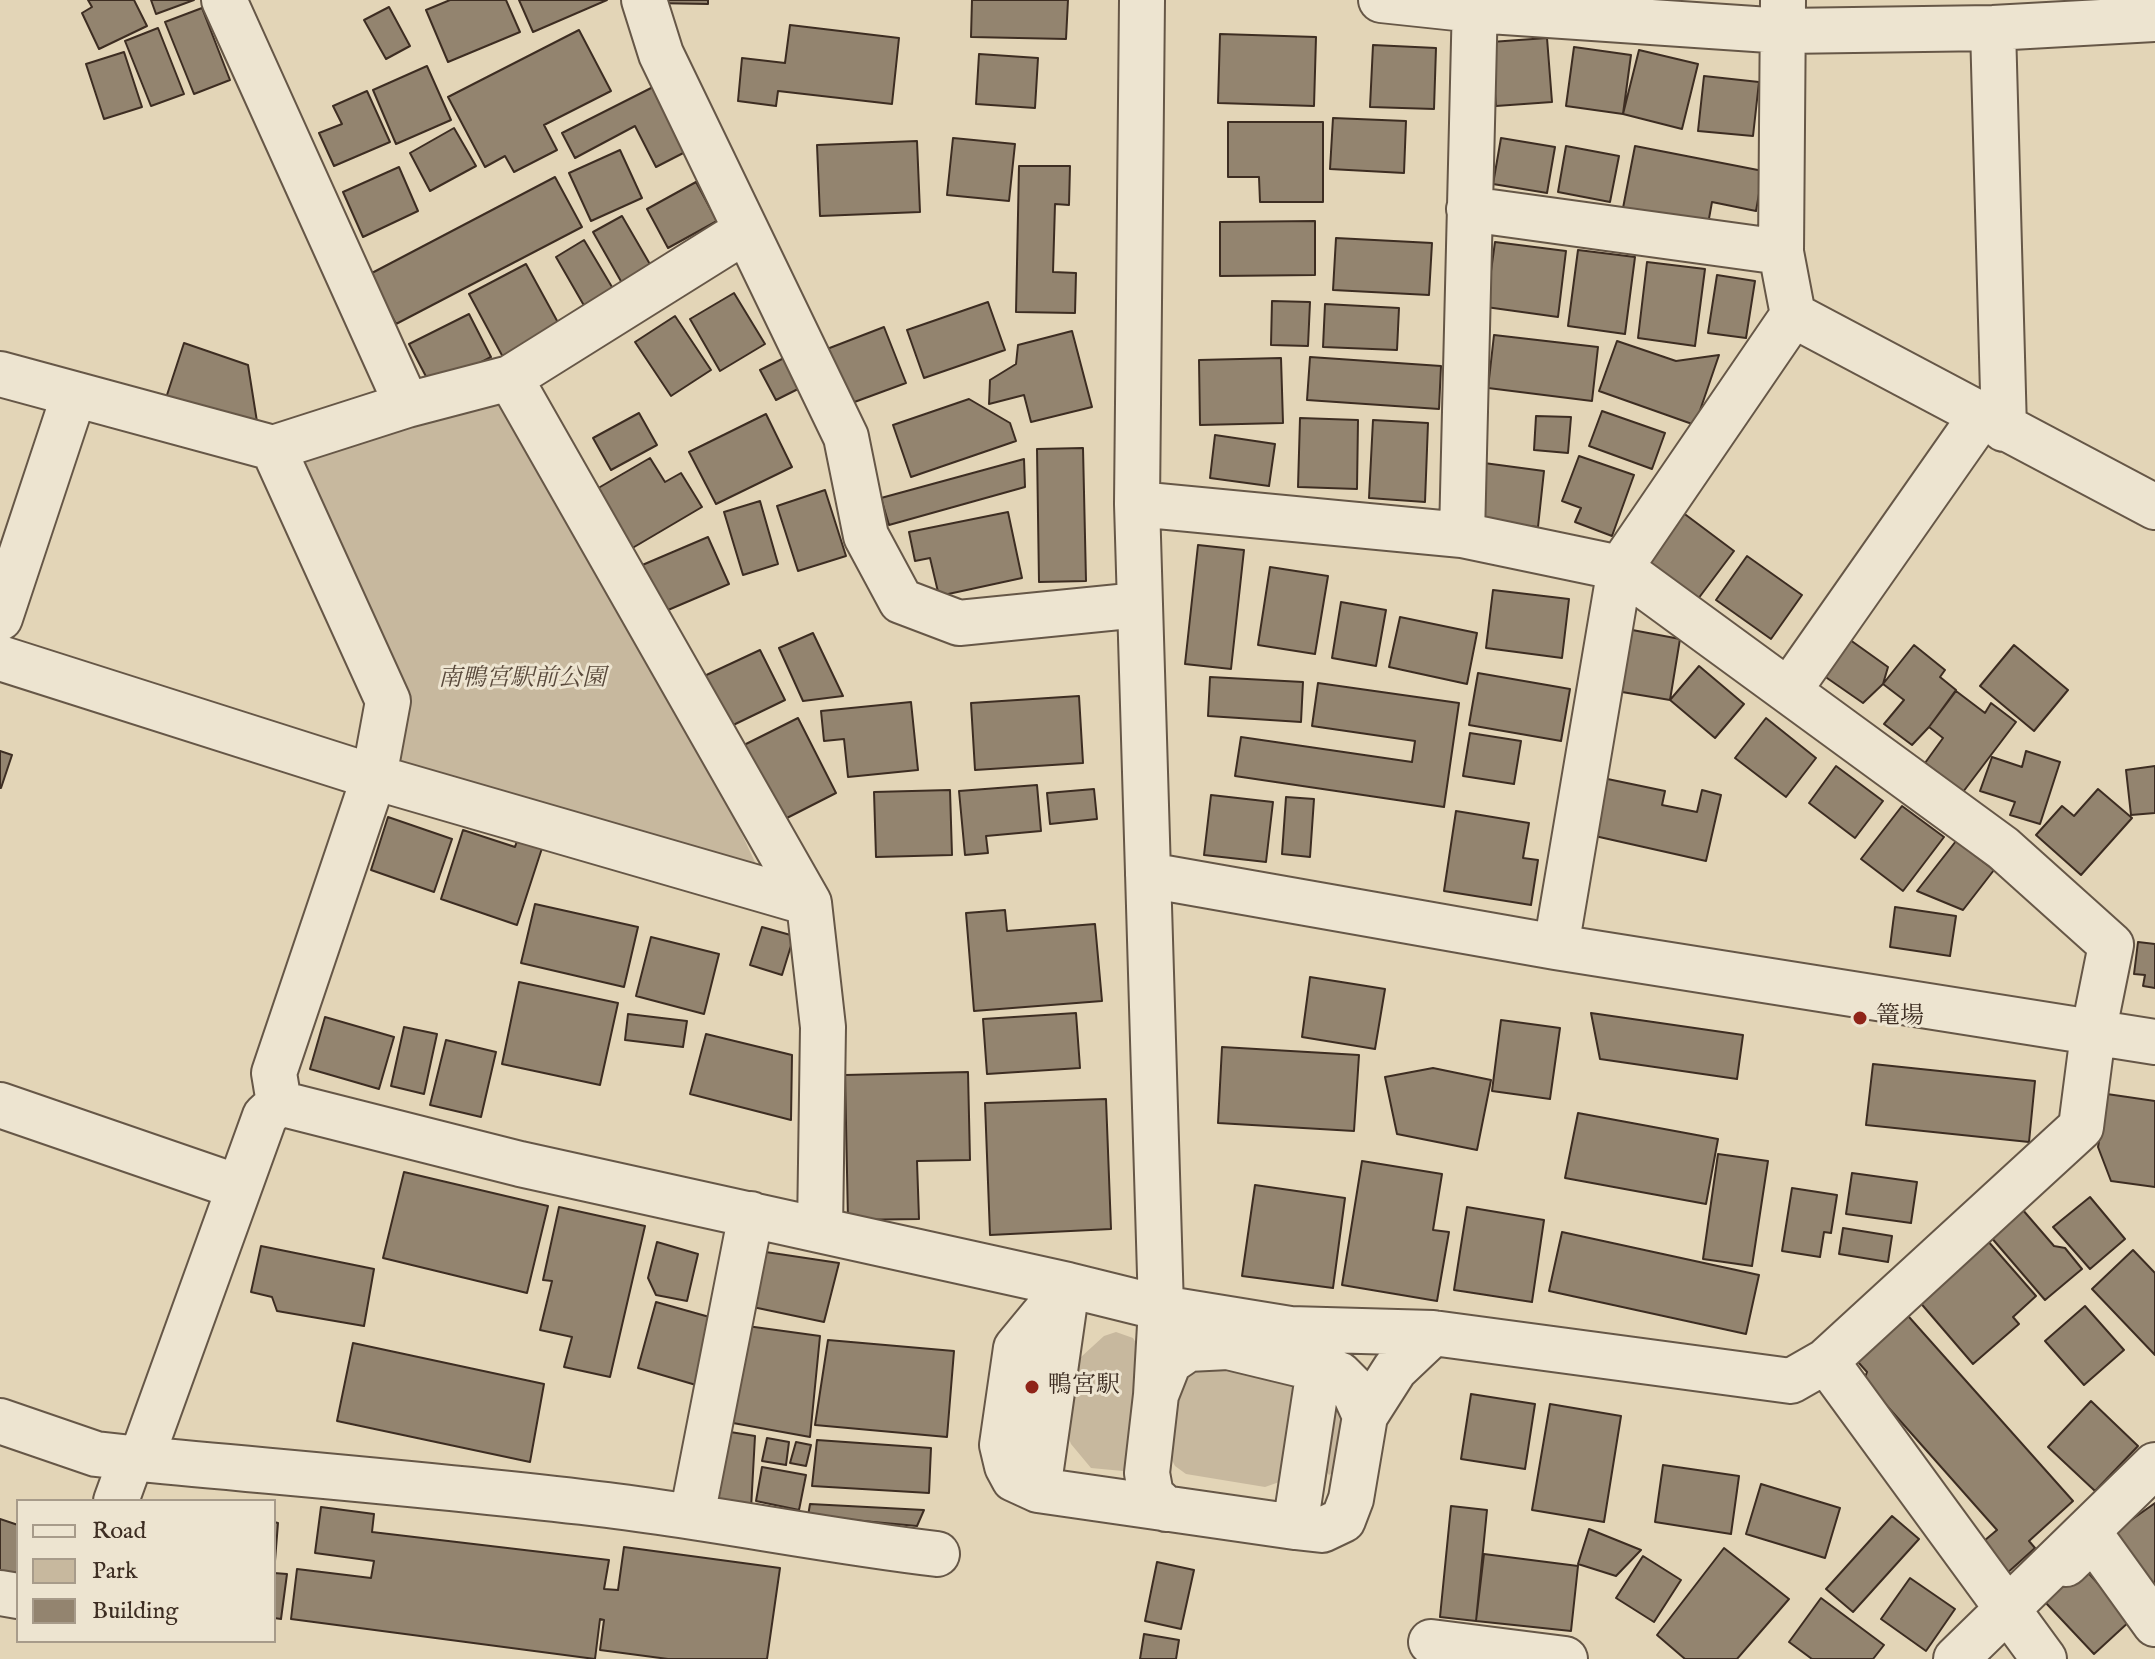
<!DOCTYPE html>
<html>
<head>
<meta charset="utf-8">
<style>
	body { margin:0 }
	#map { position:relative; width:2155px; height:1659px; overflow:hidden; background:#e3d5b7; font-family:"IM FELL English",serif }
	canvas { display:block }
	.legend { position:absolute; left:16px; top:1499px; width:260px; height:144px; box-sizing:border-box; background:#ede4d0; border:2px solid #a79b8a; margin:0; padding:10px 14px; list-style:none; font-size:24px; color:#3d2d22 }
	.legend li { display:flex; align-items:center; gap:16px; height:40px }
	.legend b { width:40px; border:2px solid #a79b8a }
</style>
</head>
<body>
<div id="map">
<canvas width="2155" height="1659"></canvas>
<ul class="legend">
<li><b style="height:10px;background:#ede4d0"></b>Road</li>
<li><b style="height:22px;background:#c7b89e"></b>Park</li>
<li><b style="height:22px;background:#93846f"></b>Building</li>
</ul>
</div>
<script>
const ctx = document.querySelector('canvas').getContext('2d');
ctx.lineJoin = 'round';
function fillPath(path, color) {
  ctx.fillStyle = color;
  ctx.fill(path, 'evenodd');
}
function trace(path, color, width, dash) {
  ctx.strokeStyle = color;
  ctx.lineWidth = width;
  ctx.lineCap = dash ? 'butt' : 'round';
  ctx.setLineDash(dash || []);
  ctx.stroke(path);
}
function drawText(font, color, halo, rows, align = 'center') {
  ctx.font = font + ' "IM FELL English","Noto Serif JP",serif';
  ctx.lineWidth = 6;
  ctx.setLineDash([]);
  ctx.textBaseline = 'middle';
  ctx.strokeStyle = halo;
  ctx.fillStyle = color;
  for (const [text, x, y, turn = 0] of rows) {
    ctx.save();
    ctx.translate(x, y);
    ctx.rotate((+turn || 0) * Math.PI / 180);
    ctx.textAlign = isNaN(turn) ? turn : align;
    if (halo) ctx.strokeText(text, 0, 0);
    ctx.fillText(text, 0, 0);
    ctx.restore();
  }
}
const green = new Path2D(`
	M503 397 739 828 761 875 394 764 297 459Z
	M1116 1332 1133 1338 1139 1348 1128 1461 1123 1471 1091 1468 1071 1444 1066 1431 1071 1385 1081 1357 1104 1336Z
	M1204 1368 1283 1379 1292 1385 1300 1396 1285 1480 1265 1487 1186 1474 1175 1466 1169 1454 1174 1399 1188 1373Z
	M1334 1397 1344 1399 1338 1469 1329 1475 1325 1470Z`);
const building = new Path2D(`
	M88 0H134L147 26 99 49 82 13 92 7Z
	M151 0H194L156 14Z
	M450 0H506L520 32 448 62 426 10Z
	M519 0H607L533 32Z
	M652 0H708V4L652 3Z
	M972 0H1068L1066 39 971 37Z
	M389 7 410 46 386 59 364 20Z
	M202 8 230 80 194 94 165 22Z
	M790 25 899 38 892 104 778 91 776 106 738 101 742 58 785 63Z
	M158 28 184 94 151 106 125 41Z
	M579 30 611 91 544 125 557 150 514 172 505 156 485 167 448 97Z
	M1220 34 1316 37 1314 106 1218 103Z
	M1547 38 1552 102 1496 106 1491 42Z
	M1373 45 1436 48 1434 109 1370 107Z
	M1574 47 1631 55 1623 114 1566 106Z
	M1639 50 1698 64 1682 129 1623 114Z
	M124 52 142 107 104 119 86 64Z
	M979 54 1038 58 1035 108 976 104Z
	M427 66 451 120 396 144 373 90Z
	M1704 76 1759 82 1753 136 1698 131Z
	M659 84 693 148 656 167 635 126 575 158 562 133Z
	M367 91 390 142 334 166 319 133 342 124 333 106Z
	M1333 118 1406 121 1404 173 1330 169Z
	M1228 122H1323V202H1260L1259 177H1228Z
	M454 128 476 166 430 191 410 153Z
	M953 138 1015 144 1009 201 947 195Z
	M1501 138 1555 147 1547 193 1493 184Z
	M917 141 920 212 820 216 817 145Z
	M1566 146 1619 156 1610 202 1558 192Z
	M1635 146 1763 171 1756 211 1712 202 1708 224 1623 208Z
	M620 150 642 198 591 221 569 173Z
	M1019 166H1070L1069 205 1055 204 1053 272 1076 273 1075 313 1016 312Z
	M399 167 418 211 363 237 343 192Z
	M555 177 582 227 396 324 370 274Z
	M696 182 717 221 668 248 647 209Z
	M622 216 651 266 622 283 593 232Z
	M1315 221V275L1220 276V222Z
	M1336 238 1432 243 1429 295 1333 290Z
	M584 240 615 292 586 309 556 257Z
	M1495 242 1566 251 1558 317 1486 307Z
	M1578 250 1635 257 1625 334 1568 326Z
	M1647 262 1705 269 1695 346 1638 338Z
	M526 264 561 328 504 359 469 294Z
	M1717 275 1755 281 1746 338 1708 333Z
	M734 293 765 344 720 371 690 319Z
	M1272 301 1310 302 1308 346 1271 345Z
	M988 302 1005 350 924 378 907 330Z
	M1325 304 1399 308 1397 350 1323 347Z
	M469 314 491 357 432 388 409 344Z
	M675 316 711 370 671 396 635 342Z
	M884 327 906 383 849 404 827 349Z
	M1072 331 1092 407 1031 422 1024 395 989 404 990 380 1016 364 1018 345Z
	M1494 335 1598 347 1592 401 1488 388Z
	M1617 341 1676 361 1719 355 1695 425 1599 391Z
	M184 343 248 365 258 428 166 398Z
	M1310 357 1441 366 1439 409 1307 400Z
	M784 358 800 388 776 400 760 370Z
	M1281 358 1283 423 1200 425 1199 360Z
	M969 399 1010 423 1016 441 911 477 893 425Z
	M1602 411 1665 433 1652 469 1589 446Z
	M639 413 657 445 611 470 593 438Z
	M766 414 792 467 716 504 689 452Z
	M1536 416 1571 417 1568 453 1534 450Z
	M1300 418 1358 420 1357 489 1298 487Z
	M1373 420 1428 423 1425 502 1369 498Z
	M1215 435 1275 444 1269 486 1210 478Z
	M1083 448 1086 581 1039 582 1037 449Z
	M1579 456 1634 475 1612 536 1575 522 1581 508 1562 501Z
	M650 458 665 482 681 473 702 507 624 553 588 494Z
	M1024 459 1025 487 889 525 881 498Z
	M1484 463 1544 471 1538 527 1478 521Z
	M825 490 846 556 798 571 777 506Z
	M760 501 778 564 743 575 724 512Z
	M1678 509 1734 551 1698 599 1642 556Z
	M1008 512 1022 578 939 596 930 558 915 561 909 532Z
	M708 537 729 584 661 613 640 566Z
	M1198 545 1244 550 1231 669 1185 664Z
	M1747 556 1802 595 1771 639 1716 600Z
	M1270 567 1328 576 1315 654 1258 645Z
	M1493 590 1569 599 1562 658 1486 648Z
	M1341 602 1386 610 1376 666 1332 658Z
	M1400 617 1477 633 1467 684 1389 667Z
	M1627 629 1680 639 1670 700 1616 691Z
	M1839 632 1888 667 1883 684 1863 703 1814 669Z
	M813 633 843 696 803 701 779 648Z
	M1914 645 1945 670 1940 677 1956 690 1929 727 1912 745 1884 724 1904 700 1883 684Z
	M2014 645 2068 690 2034 731 1980 686Z
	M760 650 785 700 725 729 700 678Z
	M1699 666 1744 704 1715 738 1670 700Z
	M1478 673 1570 689 1561 741 1469 725Z
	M1210 677 1303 682 1301 722 1208 716Z
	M1318 683 1459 703 1444 807 1235 776 1241 737 1412 762 1415 741 1312 726Z
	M1956 691 1985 713 1991 703 2016 722 1963 792 1925 763 1943 738 1929 727Z
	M1079 696 1083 763 975 770 971 703Z
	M911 702 918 770 848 777 844 739 824 741 821 711Z
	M798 718 836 793 779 822 742 746Z
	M1766 718 1816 758 1786 797 1735 758Z
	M1470 733 1521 741 1514 784 1463 776Z
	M0 751 12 755 1 788H0Z
	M2026 751 2060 762 2040 824 2010 815 2015 802 1980 791 1992 757 2022 767Z
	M1836 766 1883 801 1855 838 1809 803Z
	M2155 766V813L2131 815 2126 770Z
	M1598 777 1665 791 1662 805 1697 812 1702 790 1721 795 1706 861 1586 834Z
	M1037 785 1041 831 986 836 988 853 965 855 959 791Z
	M1094 789 1097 819 1050 824 1047 793Z
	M2098 789 2132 818 2081 875 2036 835 2062 806 2074 816Z
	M950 790 952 855 876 857 874 792Z
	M1211 795 1273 802 1266 862 1204 855Z
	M1286 797 1314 799 1310 857 1282 854Z
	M1902 806 1944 837 1903 891 1861 859Z
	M1456 811 1529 823 1523 858 1538 860 1531 905 1444 891Z
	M388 817 452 839 434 892 371 870Z
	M463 830 515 847 520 832 545 839 517 925 441 899Z
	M1956 841 1994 870 1963 910 1917 891Z
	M535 904 638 927 624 987 521 963Z
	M1895 907 1956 916 1950 956 1890 947Z
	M1005 910 1007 931 1095 924 1102 1001 974 1011 966 913Z
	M762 927 794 936 782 975 750 965Z
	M651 937 719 954 704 1014 636 996Z
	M2138 942 2155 944V988L2143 986 2145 975 2134 974Z
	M1310 977 1385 989 1375 1049 1302 1037Z
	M519 982 618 1003 600 1085 502 1064Z
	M1076 1013 1080 1068 987 1074 983 1019Z
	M1591 1013 1743 1035 1737 1079 1600 1059Z
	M628 1014 687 1021 683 1047 625 1040Z
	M325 1017 394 1037 379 1089 310 1069Z
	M1501 1020 1560 1028 1550 1099 1492 1091Z
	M404 1027 437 1034 424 1094 391 1086Z
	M706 1034 792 1055 791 1120 690 1094Z
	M446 1040 496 1052 481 1117 430 1105Z
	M1222 1047 1359 1055 1354 1131 1218 1123Z
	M1873 1064 2035 1081 2029 1142 1866 1125Z
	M1433 1068 1491 1080 1477 1150 1397 1134 1385 1077Z
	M968 1072 970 1160 917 1161 919 1219 848 1220 845 1075Z
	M2107 1094 2155 1101V1187L2111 1181 2098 1147Z
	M1106 1099 1111 1229 990 1235 985 1103Z
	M1578 1113 1718 1139 1706 1204 1565 1178Z
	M1718 1154 1768 1161 1752 1266 1703 1259Z
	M1362 1161 1442 1174 1433 1230 1449 1232 1437 1301 1342 1285Z
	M404 1172 548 1206 527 1293 383 1258Z
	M1852 1173 1917 1182 1911 1223 1846 1214Z
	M1255 1185 1345 1198 1333 1288 1242 1276Z
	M1792 1188 1837 1195 1831 1233 1824 1232 1820 1257 1782 1251Z
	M2090 1197 2125 1239 2090 1269 2053 1227Z
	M559 1207 645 1226 610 1377 564 1367 572 1337 540 1330 552 1281 543 1280Z
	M1467 1207 1544 1220 1532 1302 1454 1290Z
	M2022 1209 2054 1246 2065 1248 2082 1269 2045 1300 1990 1236Z
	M1843 1228 1892 1236 1888 1262 1839 1254Z
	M1562 1232 1759 1275 1746 1334 1549 1291Z
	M1987 1240 2036 1296 2013 1317 2019 1324 1973 1364 1918 1300Z
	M657 1242 698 1254 687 1301 656 1295 648 1278Z
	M261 1246 374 1269 364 1326 277 1311 272 1297 251 1292Z
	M2133 1250 2155 1273V1355L2092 1289Z
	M759 1251 839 1263 824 1322 748 1306Z
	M656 1302 713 1318 696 1385 638 1368Z
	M2085 1306 2124 1350 2084 1385 2045 1341Z
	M1901 1308 2073 1501 2029 1541 2035 1548 2005 1575 1978 1546 1997 1530 1864 1380 1867 1372 1850 1353Z
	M747 1326 820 1336 810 1437 722 1421Z
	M828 1340 954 1351 947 1437 815 1425Z
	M353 1343 544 1384 530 1462 337 1421Z
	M1471 1394 1535 1404 1525 1469 1461 1459Z
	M2091 1401 2138 1446 2095 1491 2048 1447Z
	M1550 1404 1621 1416 1604 1522 1532 1510Z
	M718 1430 755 1436 751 1509 709 1506Z
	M767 1438 789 1442 786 1465 762 1461Z
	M817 1440 931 1448 929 1493 812 1486Z
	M796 1442 811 1445 806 1466 790 1463Z
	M1663 1465 1739 1476 1731 1534 1655 1522Z
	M762 1467 806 1475 799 1510 756 1501Z
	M1761 1484 1840 1508 1825 1558 1746 1534Z
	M2155 1503V1593L2110 1535Z
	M810 1504 924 1510 917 1526 808 1516Z
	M1451 1506 1487 1510 1476 1621 1440 1617Z
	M321 1507 374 1514 372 1532 609 1560 604 1589 618 1590 624 1547 780 1568 767 1659H668L600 1650 604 1620 600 1619 595 1659 291 1619 297 1569 371 1578 374 1561 315 1553Z
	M1892 1516 1919 1539 1853 1612 1826 1589Z
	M0 1519 18 1525V1573L0 1571Z
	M274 1522 278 1523 275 1561H274Z
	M1589 1529 1641 1550 1616 1576 1578 1564Z
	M1724 1548 1789 1599 1737 1659H1685L1657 1635Z
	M1484 1554 1578 1566 1571 1631 1476 1621Z
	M1643 1556 1681 1580 1654 1622 1616 1598Z
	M1157 1562 1194 1570 1181 1629 1145 1621Z
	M2083 1567 2131 1620 2094 1654 2045 1602Z
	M274 1573 287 1574 281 1619 274 1618Z
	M1910 1578 1955 1609 1926 1651 1881 1619Z
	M1821 1598 1884 1645 1873 1659H1812L1789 1642Z
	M1144 1634 1179 1640 1176 1659H1140Z`);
const minor = new Path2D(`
	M224 0 407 405
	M644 0 661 54 846 437 866 536 901 601 959 623 1139 605
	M1142 0 1137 504 1161 1308 1156 1395
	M1381 0 1475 10 1784 31 1993 28 2155 19
	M1783 1 1781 252 1793 315 2155 507
	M1993 28 2004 429
	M1469 209 1781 252
	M0 374 273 448 407 405 510 378 745 231
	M510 378 809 903 823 1027 820 1230
	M273 448 388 701 374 777 274 1073 279 1103
	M1137 504 1462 535 1620 568 2003 848 2111 945 2093 1034 2081 1127 1826 1361 1791 1381 1433 1333 1290 1329
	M1462 535 1475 0
	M0 618 74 395
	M0 658 374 777 809 903
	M1789 690 1981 416
	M1148 875 1556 947 2155 1042
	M1556 947 1620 568 1793 315
	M0 1105 238 1187
	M1826 1361 2044 1659
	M1365 1416 1395 1369 1433 1333
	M0 1421 96 1454 141 1459 265 1116 279 1103 520 1164 1068 1285 1161 1308 1290 1329 1319 1369 1339 1374 1352 1387 1365 1416 1351 1499 1343 1520 1322 1530 1295 1527 1038 1490 1014 1479 1007 1466 1002 1445 1016 1348 1068 1285
	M141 1459C288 1473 436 1485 582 1502 701 1515 818 1540 937 1554
	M1038 1490 1067 1287
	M116 1501 132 1457
	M1166 1509 1151 1495 1147 1473 1156 1395 1169 1362 1188 1349 1228 1347 1319 1369 1295 1527
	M692 1516 751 1214
	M2066 1564 2093 1538 2155 1624
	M0 1593 18 1596
	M1431 1642 1565 1659
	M1956 1659 2155 1465`);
const markers = [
	[1860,1018,8,"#8f2418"],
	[1032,1387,8,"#8f2418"]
];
const parkNames = [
	["南鴨宮駅前公園",522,680]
];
const poiNames = [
	["篭場",1876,1018],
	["鴨宮駅",1048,1387]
];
fillPath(green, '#c7b89e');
fillPath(building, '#93846f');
trace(building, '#3d2d22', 2);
trace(minor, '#665747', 48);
trace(minor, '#ede4d0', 44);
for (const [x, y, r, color] of markers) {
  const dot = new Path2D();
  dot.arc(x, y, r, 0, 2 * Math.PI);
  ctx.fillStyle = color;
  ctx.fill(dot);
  trace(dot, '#ede4d0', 3);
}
drawText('italic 24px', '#59493b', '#ede4d0', parkNames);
drawText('24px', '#3d2d22', '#ede4d0', poiNames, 'left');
</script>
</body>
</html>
